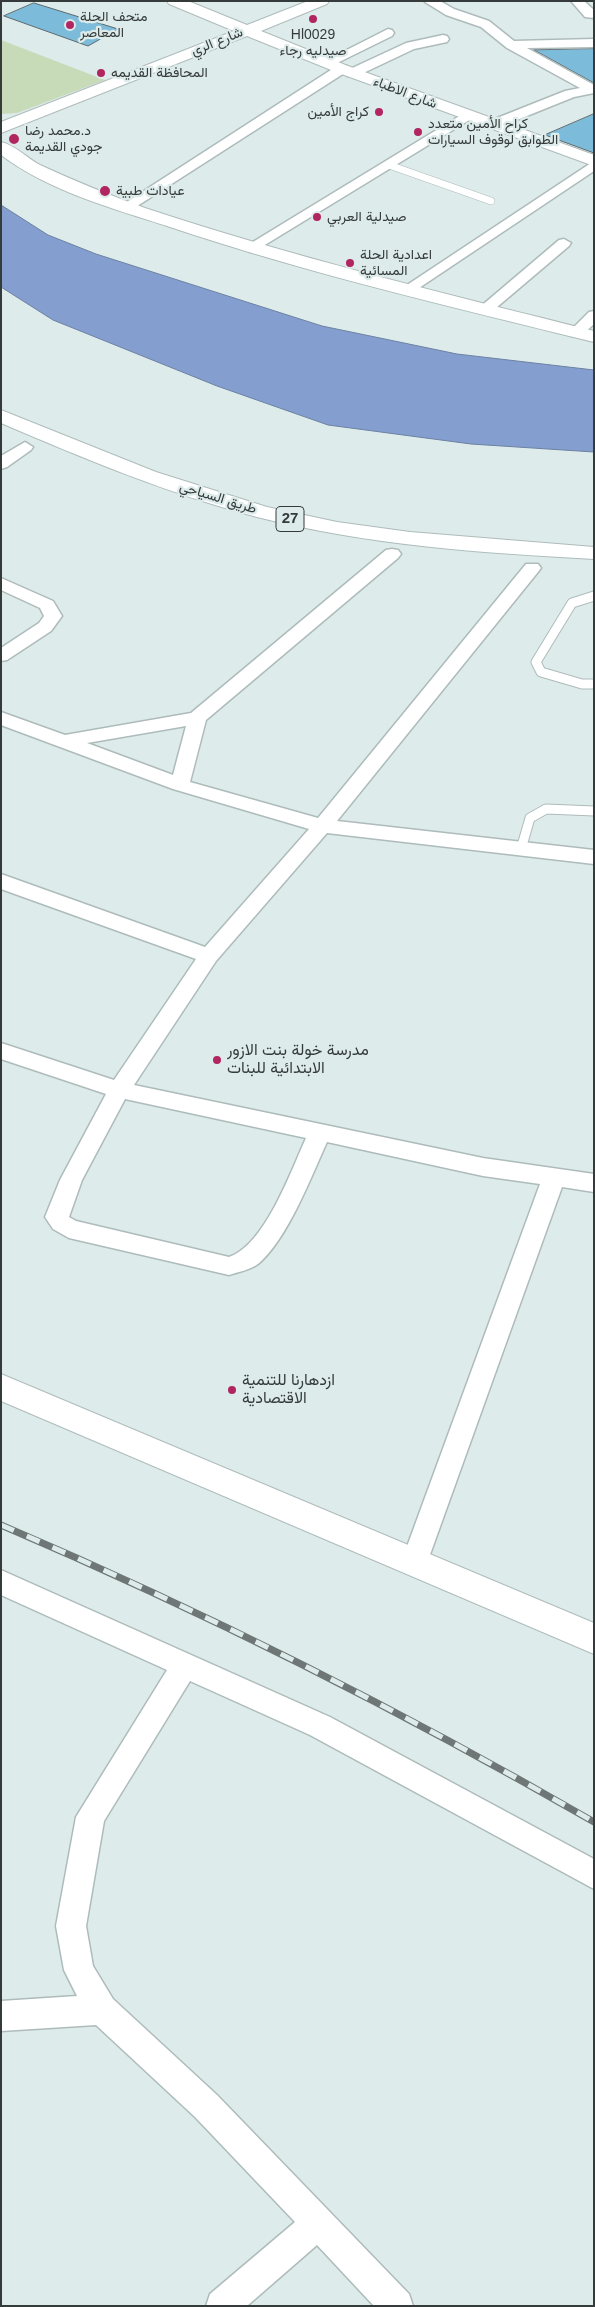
<!DOCTYPE html>
<html>
<head>
<meta charset="utf-8">
<style>
	body { margin:0 }
	#map { position:relative; width:595px; height:2307px; overflow:hidden; background:#ddebeb; font-family:Arial,sans-serif }
	canvas { display:block }
	.frame { position:absolute; inset:0; border:2px solid #353a3a; pointer-events:none }
</style>
</head>
<body>
<div id="map">
<canvas width="595" height="2307"></canvas>
<div class="frame"></div>
</div>
<script>
const ctx = document.querySelector('canvas').getContext('2d');
ctx.lineJoin = 'round';
function fillPath(path, color) {
  ctx.fillStyle = color;
  ctx.fill(path, 'evenodd');
}
function trace(path, color, width, dash) {
  ctx.strokeStyle = color;
  ctx.lineWidth = width;
  ctx.lineCap = dash ? 'butt' : 'round';
  ctx.setLineDash(dash || []);
  ctx.stroke(path);
}
function drawText(font, color, halo, rows, align = 'center') {
  ctx.font = font + ' Arial,Vazirmatn,sans-serif';
  ctx.lineWidth = 4.5;
  ctx.setLineDash([]);
  ctx.textBaseline = 'middle';
  ctx.strokeStyle = halo;
  ctx.fillStyle = color;
  for (const [text, x, y, turn = 0] of rows) {
    ctx.save();
    ctx.translate(x, y);
    ctx.rotate((+turn || 0) * Math.PI / 180);
    ctx.textAlign = isNaN(turn) ? turn : align;
    if (halo) ctx.strokeText(text, 0, 0);
    ctx.fillText(text, 0, 0);
    ctx.restore();
  }
}
const green = new Path2D(`
	M1 40 105 80 17 113 1 114Z`);
const water = new Path2D(`
	M1 205 48 235 96 254 322 326 457 354 594 370V452L471 444 328 425 217 386 53 320 1 287Z`);
const building = new Path2D(`
	M34 3 118 29 88 46 4 16Z
	M594 49V83L534 50Z
	M594 114V153L545 135Z`);
const serviceFar1 = new Path2D(`
	M389 165 491 201`);
const service = new Path2D(`
	M594 596 572 603 536 662 541 672 582 684H594
	M521 849 530 818 546 809 594 811`);
const minor = new Path2D(`
	M440 1 454 9 489 21 514 41 594 39V47L527 48 594 85V93L574 97 497 128H487L485 125 487 122 565 91 580 88 507 48 481 27 446 15 425 2Z
	M571 1H584L594 10V18L585 17Z
	M388 29 392 30 394 33 392 36 331 66H323L321 63Z
	M443 35 447 36 449 39 447 42 414 49 357 76H347L346 72 131 210 126 211 119 207 337 66H347L348 70 406 43Z
	M466 112 473 116 471 119 255 251 250 252 243 248Z
	M594 161V171L413 292 408 293 401 289Z
	M564 239 571 243 569 246 490 313H480L478 310 480 307 559 240Z
	M594 311V324L581 336H571L568 333 589 312Z
	M25 442 33 447 31 450 7 467 1 469V456Z
	M392 549 398 550 401 554 398 558 206 720 190 782 318 818 526 564H538L541 568 538 572 337 821 594 850V864L327 833 216 961 134 1085 483 1158 594 1174V1192L562 1187 427 1563 423 1571 414 1575 405 1571 401 1563 540 1184 483 1176 327 1142C311 1177 287 1240 258 1264 250 1270 238 1272 229 1275L69 1238 53 1229 45 1217 60 1180 106 1094 1 1059V1043L114 1080 196 959 1 889V874L205 947 309 829 173 789 1 725V712L65 735 191 713 386 550ZM186 726 173 775 87 743ZM125 1099 306 1138C291 1171 265 1245 229 1257L76 1221 69 1217 82 1180Z
	M1 578 53 601 62 616 51 631 7 660 1 661V648L39 623 44 616 40 608 1 590Z
	M1 1570 330 1717 594 1859V1889L310 1735 190 1681 104 1821 86 1926 93 1966 113 1999 217 2095 409 2294 413 2306H374L317 2245 247 2306H206L210 2294 295 2222 195 2117 96 2025 1 2031V2001L77 1996 64 1970 56 1926 76 1817 167 1670 1 1595Z`);
const tertiary = new Path2D(`
	M167 1H188L247 25 308 1H329L327 4 261 31 348 66 594 155V166L336 72 247 36 1 133V122L234 31 169 4Z
	M1 142C15 145 27 158 40 165 75 181 109 195 145 208 292 257 443 293 594 331V342C451 307 307 273 167 226 111 208 49 191 1 155Z
	M1 1374 594 1623V1654L1 1401Z`);
const primary = new Path2D(`
	M1 410 156 472 267 507 337 522 410 532 594 547V559C481 553 367 545 257 517 169 494 85 459 1 423Z`);
const rail = new Path2D(`
	M1 1525C205 1612 402 1711 594 1822`);
const markers = [
	[313,19,5,"#b12560"],
	[70,25,5,"#b12560"],
	[101,73,5,"#b12560"],
	[379,112,5,"#b12560"],
	[418,132,5,"#b12560"],
	[14,139,6,"#b12560"],
	[105,191,6,"#b12560"],
	[317,217,5,"#b12560"],
	[350,263,5,"#b12560"],
	[217,1060,5,"#b12560"],
	[232,1390,5,"#b12560"]
];
const farPoinames = [
	["متحف الحلة",80,17],
	["المعاصر",80,33],
	["Hl0029",313,35,"center"],
	["صيدليه رجاء",313,51,"center"],
	["المحافظة القديمه",111,73],
	["كراج الأمين",369,112,"right"],
	["كراح الأمين متعدد",428,124],
	["الطوابق لوقوف السيارات",428,140],
	["د.محمد رضا",25,131],
	["جودي القديمة",25,147],
	["عيادات طبية",116,191],
	["صيدلية العربي",327,217],
	["اعدادية الحلة",360,255],
	["المسائية",360,271]
];
const farStreetnames = [
	["شارع الري",217,42,-22],
	["شارع الاطباء",405,93,21],
	["طريق السياحي",218,498,17]
];
const shields = [
	[290,519,28]
];
const shieldNames = [
	["27",290,519]
];
const poiNames = [
	["مدرسة خولة بنت الازور",227,1051],
	["الابتدائية للبنات",227,1069],
	["ازدهارنا للتنمية",242,1381],
	["الاقتصادية",242,1399]
];
fillPath(green, '#c8dbb8');
fillPath(water, '#849fcf');
trace(water, '#6c81a2', 1);
fillPath(building, '#7cbbd9');
trace(building, '#5f696e', 1);
trace(serviceFar1, '#aebbbb', 8);
trace(service, '#aebbbb', 11);
trace(minor, '#aebbbb', 3);
trace(tertiary, '#aebbbb', 2);
trace(primary, '#aebbbb', 2);
trace(serviceFar1, '#fff', 7);
trace(service, '#fff', 9);
fillPath(minor, '#fff');
fillPath(tertiary, '#fff');
fillPath(primary, '#fff');
trace(rail, '#6e7676', 7);
trace(rail, '#ddebeb', 5, [14]);
for (const [x, y, r, color] of markers) {
  const dot = new Path2D();
  dot.arc(x, y, r, 0, 2 * Math.PI);
  ctx.fillStyle = color;
  ctx.fill(dot);
  trace(dot, '#ddebeb', 2);
}
drawText('14px', '#353a3a', '#ddebeb', farPoinames, 'left');
drawText('14px', '#353a3a', '#ddebeb', farStreetnames);
for (const [x, y, w] of shields) {
  const box = new Path2D();
  box.roundRect(x - w / 2, y - 12.5, w, 25, 4);
  ctx.fillStyle = '#ddebeb';
  ctx.fill(box);
  trace(box, '#353a3a', 1);
}
drawText('bold 15px', '#353a3a', null, shieldNames);
drawText('16px', '#353a3a', '#ddebeb', poiNames, 'left');
</script>
</body>
</html>
